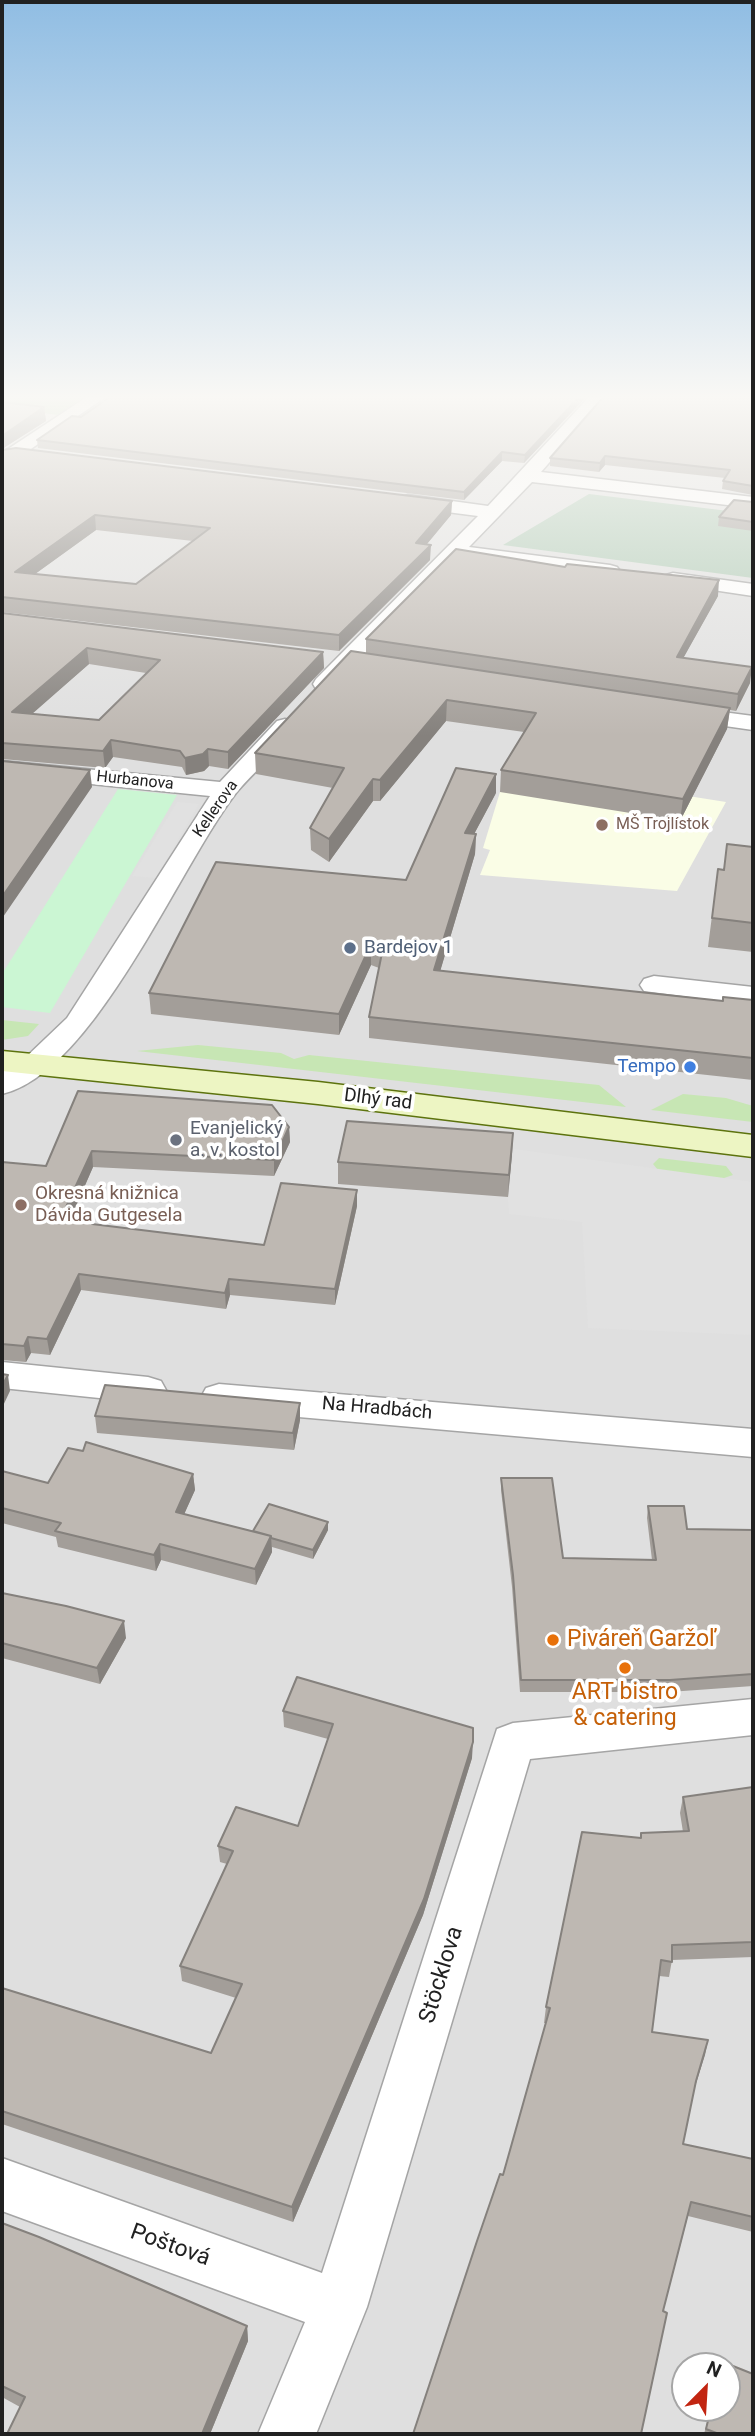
<!DOCTYPE html>
<html>
<head>
<meta charset="utf-8">
<style>
	body { margin:0 }
	#map { position:relative; width:755px; height:2436px; overflow:hidden; background:#f1efe9; font-family:Roboto,sans-serif }
	canvas { display:block }
	.frame { position:absolute; inset:0; border:4px solid #212121; pointer-events:none }
	.north { position:absolute; left:671px; top:2352px; width:70px; height:70px; box-sizing:border-box; background:#fff; border:2px solid #a6a6a6; border-radius:50%; rotate:24deg; font-size:19px; font-weight:700; line-height:28px; text-align:center; color:#212121 }
	.north::after { content:''; display:block; margin:auto; width:24px; height:32px; background:#c22511; clip-path:polygon(50% 0,100% 100%,50% 72%,0 100%) }
</style>
</head>
<body>
<div id="map">
<canvas width="755" height="2436"></canvas>
<div class="frame"></div>
<div class="north">N</div>
</div>
<script>
const ctx = document.querySelector('canvas').getContext('2d');
ctx.lineJoin = 'round';
function fillPath(path, color) {
  ctx.fillStyle = color;
  ctx.fill(path, 'evenodd');
}
function trace(path, color, width, dash) {
  ctx.strokeStyle = color;
  ctx.lineWidth = width;
  ctx.lineCap = dash ? 'butt' : 'round';
  ctx.setLineDash(dash || []);
  ctx.stroke(path);
}
function drawText(font, color, halo, rows, align = 'center') {
  ctx.font = font + ' Roboto,sans-serif';
  ctx.lineWidth = 7;
  ctx.setLineDash([]);
  ctx.textBaseline = 'middle';
  ctx.strokeStyle = halo;
  ctx.fillStyle = color;
  for (const [text, x, y, turn = 0] of rows) {
    ctx.save();
    ctx.translate(x, y);
    ctx.rotate((+turn || 0) * Math.PI / 180);
    ctx.textAlign = isNaN(turn) ? turn : align;
    if (halo) ctx.strokeText(text, 0, 0);
    ctx.fillText(text, 0, 0);
    ctx.restore();
  }
}
const residential = new Path2D(`
	M2 395H753V2434H2ZM685 2366H727V2408H685Z`);
const education = new Path2D(`
	M514 769 625 786 726 802 677 891 480 875 490 850 483 848 500 792Z`);
const grass = new Path2D(`
	M2 1020 39 1024 28 1036 2 1040Z
	M198 1045 281 1053 294 1059 309 1055 599 1085 626 1107 137 1051Z
	M683 1094 726 1098 753 1106V1122L651 1110Z
	M659 1158 726 1166 733 1175 721 1179 658 1170 653 1164Z`);
const forest = new Path2D(`
	M2 395H100L67 416 2 408Z`);
const cemetery = new Path2D(`
	M589 494 753 514V578L503 545Z`);
const park = new Path2D(`
	M118 789 177 795 50 1013 2 1007V974Z`);
const parking = new Path2D(`
	M177 802 199 804 156 878 132 876Z
	M514 1149 753 1182V1335L588 1328 582 1222 509 1214 508 1197Z`);
const street = new Path2D(`
	M90 395H108L8 465 2 466V453Z
	M591 395H608L541 472 753 497V508L532 482 469 547 610 565 617 567 620 571 617 575 610 577 469 559 461 556 332 689H316L313 684 316 679 478 516 408 507 399 501 401 497 408 495 488 506Z
	M673 573 753 584V596L666 583 663 579 666 575Z
	M684 707 753 716V730L676 719 673 714 676 709Z
	M285 719 293 721 297 726C280 751 255 770 236 793 179 867 94 1073 2 1094V1072L25 1058 67 1018 210 796 2 775V761L220 782 277 721Z
	M654 976 753 987V1005L644 991 640 985 644 979Z
	M2 1362 148 1377 161 1381 166 1390 161 1399 148 1403 2 1388Z
	M219 1384 753 1429V1457L219 1410 206 1406 201 1397 206 1388Z
	M753 1699V1735L530 1759 367 2307 316 2434H258L305 2322 2 2211V2158L322 2273 497 1729 513 1723Z`);
const secondary = new Path2D(`
	M2 1051 318 1082 753 1135V1157L318 1104 2 1071Z`);
const wall = new Path2D(`
	M588 395 524 463 502 461 464 500 38 448 37 440 81 417Z
	M753 398V495L722 489 723 481 725 478 605 465 599 472 550 466V458Z
	M2 402 44 407 46 421 5 447 3 450 452 501 451 515 427 544 430 560 339 651 2 612ZM96 530 193 541 136 584 35 574Z
	M753 502V531L718 526 719 517Z
	M718 596 683 658 750 683 736 711 730 710 727 729 680 821 500 792 501 770 524 732 446 721 380 801H373L329 862 311 850 310 828 333 788 256 774 255 753 366 653V639Z
	M2 613 323 652 324 668 228 769 209 766 204 771 186 775 182 767 113 757 105 768 2 759ZM89 664 146 673 99 720 31 714Z
	M496 793 474 834H476L475 854 440 971 723 1001 753 1000V1080L369 1038V1017L379 968 371 965 339 1035 151 1014 149 993 406 880Z
	M753 847V952L708 947 718 869 724 870Z
	M78 1091 289 1127 290 1142 274 1176 93 1167 70 1219 94 1225 264 1245 357 1190V1206L335 1305 230 1295 226 1309 81 1290 50 1355 31 1353 26 1362 2 1360V1162L46 1166Z
	M513 1133 508 1197 338 1184V1162Z
	M95 1416 300 1420 294 1450 97 1433Z
	M2 1471 48 1483 193 1474 195 1490 184 1514 253 1531 328 1530 313 1559 272 1547V1552L256 1585 161 1560 156 1571 58 1547 56 1537 2 1523Z
	M501 1478 563 1558 652 1560 647 1518 648 1506 687 1529 753 1530V1686L669 1692H520L512 1587 501 1490Z
	M2 1593 126 1638 100 1684 2 1658Z
	M283 1711 472 1758 423 1915 293 2222 2 2124V1988L211 2053 236 1998 182 1981 180 1966 227 1864 220 1862 218 1846 298 1826 328 1739 284 1727Z
	M753 1787V1957L672 1960 669 1977 659 1976 652 2032 708 2040 693 2092 683 2144 753 2159V2232L688 2216 663 2311 503 2175 546 2023H544L546 2007 641 1838 683 1832 680 1813 683 1797Z
	M2 2223 247 2326 248 2341 210 2434H7L20 2407 2 2397Z
	M711 2408H727L753 2434H704Z`);
const shadedWall = new Path2D(`
	M581 395H588L524 463 525 455Z
	M44 407 46 421 5 447 2 451V436L4 434Z
	M502 452V461L464 500V492Z
	M605 456V465L599 472 600 463Z
	M452 501 451 515 416 557V543Z
	M95 515 96 530 17 587 15 572Z
	M431 545 430 560 339 651V635Z
	M719 580 718 596 675 673 677 657Z
	M87 648 89 664 15 729 12 712Z
	M323 652 324 668 228 769V752Z
	M752 667 750 683 736 711 738 694Z
	M447 700 446 721 380 801V780Z
	M730 708 727 729 680 821 683 799Z
	M111 740 113 757 105 768 103 751Z
	M208 749 209 766 204 771 186 775 185 758Z
	M90 770 92 787 3 917 2 897Z
	M496 774V793L464 853 465 833Z
	M373 779V801L329 862V839Z
	M476 834 475 854 434 992V970Z
	M371 944V965L339 1035V1014Z
	M289 1127 290 1142 274 1176V1160Z
	M513 1133 512 1155 508 1197 509 1175Z
	M92 1151 93 1167 64 1234 61 1218Z
	M357 1190V1206L335 1305V1289Z
	M79 1274 81 1290 50 1355 47 1339Z
	M229 1279 230 1295 226 1309 225 1293Z
	M28 1337 31 1353 26 1362 24 1346Z
	M8 1375 10 1391 2 1408V1386Z
	M300 1403V1420L294 1450 293 1433Z
	M193 1474 195 1490 178 1528 176 1512Z
	M328 1522V1530L313 1559V1550Z
	M271 1536 272 1552 256 1585 255 1569Z
	M160 1544 161 1560 156 1571 154 1555Z
	M124 1621 126 1638 100 1684 97 1668Z
	M473 1742 472 1758 423 1915 293 2222 292 2207Z
	M708 2040 705 2055 692 2096 696 2081Z
	M247 2326 248 2341 210 2434H202Z`);
const building = new Path2D(`
	M113 395H581L525 455 502 452 464 492 37 440 72 416 81 417Z
	M605 395H701L753 398V486L723 481 730 470 605 456 600 463 550 458Z
	M2 402 44 407 2 436Z
	M16 448 452 501 416 543 431 545 339 635 2 597V450ZM95 515 210 528 136 584 15 572Z
	M734 500 753 502V522L719 517Z
	M456 549 565 567 567 564 719 580 677 657 752 667 738 694 366 639Z
	M2 613 323 652 228 752 208 749 203 754 185 758 180 751 111 740 103 751 2 743ZM87 648 160 660 99 720 12 712Z
	M351 651 730 708 683 799 501 770 536 713 447 700 380 780 373 779 329 839 310 828 344 768 255 753Z
	M2 761 90 770 2 897 3 789Z
	M456 768 496 774 465 833 476 834 434 970 723 1001V997L753 1000V1058L369 1017 383 948 371 944 339 1014 149 993 216 862 406 880Z
	M727 844 753 847V923L712 918 718 869 724 870Z
	M78 1091 272 1105 289 1127 274 1160 92 1151 61 1218 93 1222 92 1224 264 1245 281 1183 357 1190 335 1289 229 1279 225 1293 79 1274 47 1339 28 1337 24 1346 2 1344V1162L46 1166Z
	M347 1121 513 1133 509 1175 338 1162Z
	M2 1374 8 1375 2 1386Z
	M105 1385 300 1403 293 1433 95 1416Z
	M86 1442 193 1474 176 1512 271 1536 255 1569 160 1544 154 1555 55 1531 61 1523 2 1508V1471L48 1483 68 1448 83 1451Z
	M501 1478H552L563 1558 656 1560 648 1506H684L687 1529 753 1530V1674L670 1680H521L513 1575Z
	M269 1504 328 1522 313 1550 271 1538V1536L253 1531Z
	M2 1593 66 1606 124 1621 97 1668 2 1643Z
	M297 1677 473 1728V1742L424 1899 292 2207 2 2111V1988L211 2053 242 1984 180 1966 233 1851 218 1846 236 1807 298 1826 333 1724 283 1711Z
	M753 1787V1942L672 1945V1962L661 1960 652 2032 708 2040 696 2081 683 2144 753 2159V2217L691 2202 663 2311 667 2313 641 2434H413L477 2241 500 2174 503 2175 550 2008 546 2007 582 1832 641 1838V1833L689 1831 683 1797Z
	M2 2223 39 2237 247 2326 202 2434H7L25 2397 2 2386Z
	M723 2362 753 2374V2434H719L706 2429 711 2408H727V2366H721Z`);
const markers = [
	[602,825,7,"#8d6e63"],
	[350,948,7,"#5c6f8a"],
	[690,1067,7,"#3f7fe0"],
	[176,1140,7,"#6b7280"],
	[21,1205,7,"#8d6e63"],
	[553,1640,7,"#e8710a"],
	[625,1668,7,"#e8710a"]
];
const farStreetnames = [
	["Hurbanova",135,781,6],
	["Kellerova",216,809,-55]
];
const farEducationnames = [
	["MŠ Trojlístok",616,825]
];
const serviceNames = [
	["Bardejov 1",364,948]
];
const shopNames = [
	["Tempo",676,1067]
];
const streetNames = [
	["Dlhý rad",378,1100,7],
	["Na Hradbách",377,1409,5]
];
const worshipNames = [
	["Evanjelický",190,1129],
	["a. v. kostol",190,1151]
];
const educationNames = [
	["Okresná knižnica",35,1194],
	["Dávida Gutgesela",35,1216]
];
const nearFoodnames = [
	["Piváreň Garžoľ",567,1640],
	["ART bistro",625,1693,"center"],
	["& catering",625,1719,"center"]
];
const nearStreetnames = [
	["Stöcklova",442,1975,-73],
	["Poštová",170,2246,20]
];
fillPath(residential, '#dfdfdf');
fillPath(education, '#fafde6');
fillPath(grass, '#c7e6b4');
fillPath(forest, '#a9cda1');
fillPath(cemetery, '#acc8b3');
fillPath(park, '#cbf6d3');
fillPath(parking, '#e1e1e1');
trace(street, '#a5a5a5', 3);
trace(secondary, '#5d730e', 3);
fillPath(street, '#fff');
fillPath(secondary, '#edf5c3');
fillPath(wall, '#a39e99');
fillPath(shadedWall, '#85817d');
fillPath(building, '#beb8b2');
trace(building, '#85817d', 2);
const sky = ctx.createLinearGradient(0, 0, 0, 736);
sky.addColorStop(0, '#90bde3');
sky.addColorStop(0.54, '#f9f8f5');
sky.addColorStop(1, '#f9f8f500');
ctx.fillStyle = sky;
ctx.fillRect(0, 0, 755, 736);
for (const [x, y, r, color] of markers) {
  const dot = new Path2D();
  dot.arc(x, y, r, 0, 2 * Math.PI);
  ctx.fillStyle = color;
  ctx.fill(dot);
  trace(dot, '#fff', 2.5);
}
drawText('16px', '#212121', '#fff', farStreetnames);
drawText('16px', '#785e54', '#fff', farEducationnames, 'left');
drawText('19px', '#4e5e75', '#fff', serviceNames, 'left');
drawText('19px', '#366cbe', '#fff', shopNames, 'right');
drawText('19px', '#212121', '#fff', streetNames);
drawText('19px', '#5b616d', '#fff', worshipNames, 'left');
drawText('19px', '#785e54', '#fff', educationNames, 'left');
drawText('23px', '#c56008', '#fff', nearFoodnames, 'left');
drawText('23px', '#212121', '#fff', nearStreetnames);
</script>
</body>
</html>
